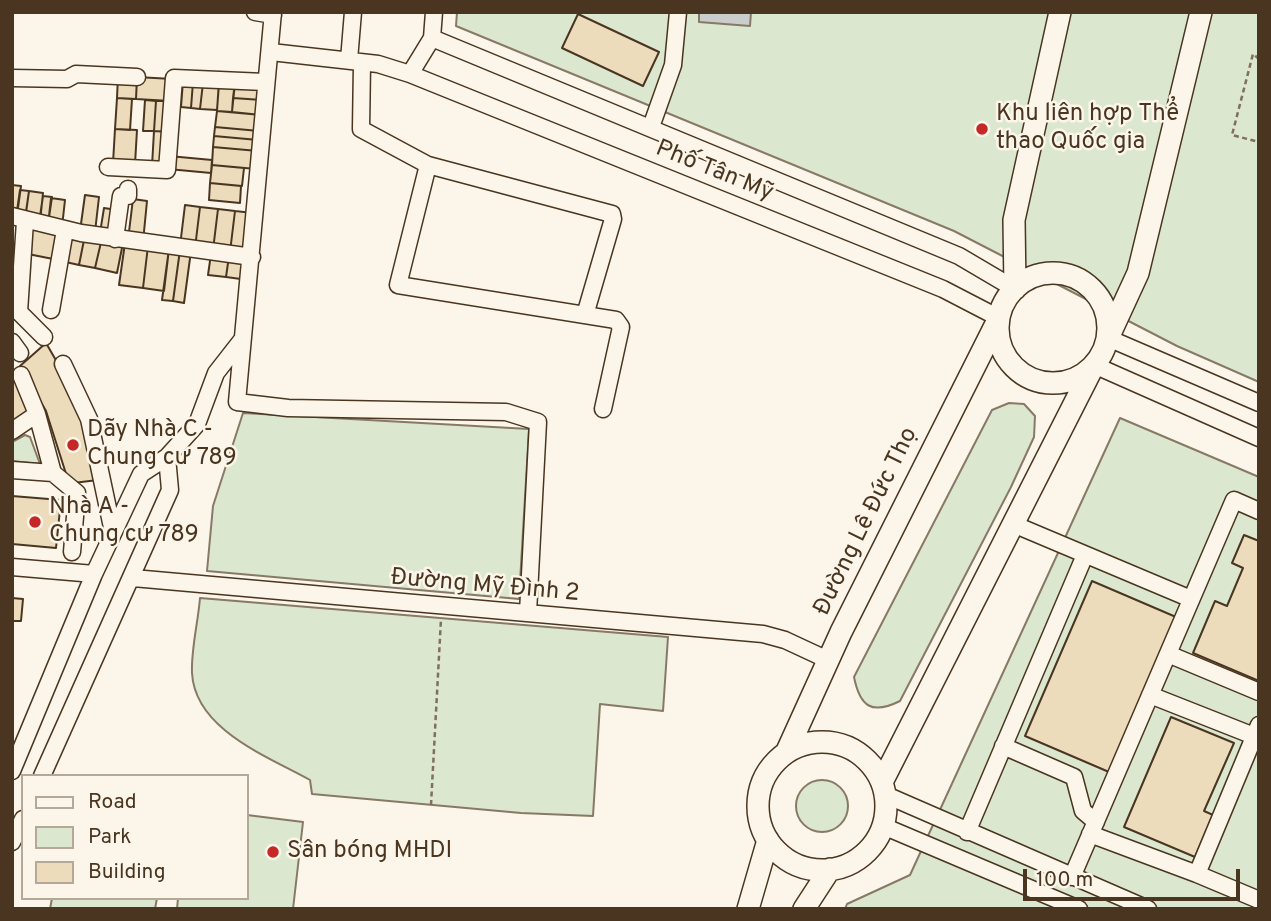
<!DOCTYPE html>
<html>
<head>
<meta charset="utf-8">
<style>
	body { margin:0 }
	#map { position:relative; width:1271px; height:921px; overflow:hidden; background:#fbf6e9; font-family:Overpass,sans-serif }
	canvas { display:block }
	.frame { position:absolute; inset:0; border:14px solid #4a3520; pointer-events:none }
	.legend { position:absolute; left:21px; top:774px; width:228px; height:126px; box-sizing:border-box; background:#fbf6e9; border:2px solid #b4a999; margin:0; padding:9px 12px; list-style:none; font-size:21px; color:#4a3520 }
	.legend li { display:flex; align-items:center; gap:14px; height:35px }
	.legend b { width:35px; border:2px solid #b4a999 }
	.scale { position:absolute; left:1023px; top:869px; width:217px; height:32px; box-sizing:border-box; border:4px solid #4a3520; border-top:0; padding-left:9px; font-size:21px; line-height:24px; white-space:nowrap; color:#4a3520; -webkit-text-stroke:5px #fbf6e9; paint-order:stroke }
</style>
</head>
<body>
<div id="map">
<canvas width="1271" height="921"></canvas>
<div class="frame"></div>
<ul class="legend">
<li><b style="height:9px;background:#fbf6e9"></b>Road</li>
<li><b style="height:19px;background:#dce7d0"></b>Park</li>
<li><b style="height:19px;background:#ecdcbc"></b>Building</li>
</ul>
<div class="scale">100 m</div>
</div>
<script>
const ctx = document.querySelector('canvas').getContext('2d');
ctx.lineJoin = 'round';
function fillPath(path, color) {
  ctx.fillStyle = color;
  ctx.fill(path, 'evenodd');
}
function trace(path, color, width, dash) {
  ctx.strokeStyle = color;
  ctx.lineWidth = width;
  ctx.lineCap = dash ? 'butt' : 'round';
  ctx.setLineDash(dash || []);
  ctx.stroke(path);
}
function drawText(font, color, halo, rows, align = 'center') {
  ctx.font = font + ' Overpass,sans-serif';
  ctx.lineWidth = 5;
  ctx.setLineDash([]);
  ctx.textBaseline = 'middle';
  ctx.strokeStyle = halo;
  ctx.fillStyle = color;
  for (const [text, x, y, turn = 0] of rows) {
    ctx.save();
    ctx.translate(x, y);
    ctx.rotate((+turn || 0) * Math.PI / 180);
    ctx.textAlign = isNaN(turn) ? turn : align;
    if (halo) ctx.strokeText(text, 0, 0);
    ctx.fillText(text, 0, 0);
    ctx.restore();
  }
}
const green = new Path2D(`
	M457 12H1259V382L1177 346 954 231 456 26Z
	M1009 403 1024 404 1035 416 1034 437 1011 487 900 701C872 715 860 707 854 677L992 410Z
	M243 413 529 429 519 599 207 571 213 506Z
	M1120 418 1259 477V909H845L847 904 910 875Z
	M25 435 30 437 40 464 12 461V442Z
	M200 598 668 637 663 711 600 704 593 816 521 813 312 794 310 780C269 757 195 730 192 673 191 649 198 623 200 598Z
	M796 806a26 26 0 1 1 52 0a26 26 0 1 1-52 0Z
	M247 815 303 822 293 909H177L178 898H247Z
	M52 898H157L155 909H50Z`);
const water = new Path2D(`
	M699 12H751L750 26 699 22Z`);
const building = new Path2D(`
	M578 14 659 52 643 86 562 48Z
	M118 76 137 78 136 99 117 98Z
	M137 77 172 79 170 101 136 99Z
	M183 81 193 82 191 108 181 107Z
	M219 81 235 83 232 112 217 111Z
	M193 82 203 83 200 109 191 108Z
	M203 83 219 84 217 110 200 109Z
	M235 83 264 86 262 100 233 98Z
	M117 98 132 99 130 130 115 129Z
	M233 98 262 100 261 115 232 112Z
	M145 100 156 101 154 131H143Z
	M156 101H170L169 132 154 131Z
	M217 111 261 115 259 131 215 127Z
	M215 127 259 131 258 140 214 136Z
	M115 129 137 130 135 164 113 163Z
	M154 131 169 132 166 166H152Z
	M214 136 258 140V151L213 147Z
	M213 147 258 151 256 169 212 165Z
	M169 156 212 160 211 173 168 169Z
	M212 165 244 168 242 186 210 183Z
	M210 183 241 186 240 203 209 200Z
	M12 185 21 186 17 215 12 214Z
	M20 190 29 191 25 219 16 218Z
	M29 191 43 193 40 222 25 220Z
	M85 195 99 197 95 232 80 231Z
	M43 196 52 197 48 224 39 223Z
	M51 198 65 200 62 227 48 225Z
	M133 199 147 201 143 242 128 240Z
	M185 205 200 207 195 248 180 246Z
	M200 207 218 209 213 250 195 248Z
	M104 208 117 210 114 235 100 233Z
	M218 209 235 211 230 252 213 250Z
	M235 211 253 213 248 254 230 252Z
	M29 223 65 231 58 260 23 253Z
	M67 231 85 235 79 265 61 261Z
	M85 235 102 238 95 268 79 265Z
	M102 238 123 243 117 273 95 268Z
	M125 243 148 246 143 288 119 285Z
	M148 246 169 249 164 291 143 288Z
	M169 249 180 250 173 301 162 300Z
	M180 250 191 251 184 303 173 301Z
	M211 254 229 256 226 277 208 275Z
	M229 256 250 259 248 280 226 277Z
	M46 343 80 402 98 480 73 483 68 480 46 411 20 366Z
	M17 378 32 412 12 424V381Z
	M12 496 61 500 56 548 12 544Z
	M1244 535 1259 541V681L1193 653 1215 601 1227 606 1243 568 1232 563Z
	M1092 581 1176 617 1109 772 1025 736Z
	M12 598 23 599 21 621H12Z
	M1171 717 1234 743 1204 811 1213 815 1195 857 1124 827Z`);
const path = new Path2D(`
	M1259 59 1253 54 1232 135 1259 142
	M431 805 441 619`);
const minor = new Path2D(`
	M255 12 273 15
	M273 12 237 402 288 408 506 412 538 422 528 613
	M432 38 959 256 1015 289
	M271 52 378 64 410 74 943 289 999 318
	M349 60 353 12
	M362 64 361 129 428 165 398 285 616 320 621 327 603 409
	M410 74 432 38 434 12
	M12 78 67 79 76 74 137 77
	M651 127 673 65 678 12
	M428 165 612 214 613 219 585 315
	M108 167 167 170 174 78 265 82
	M12 216 81 233 252 257
	M25 221 19 312 44 337
	M115 239 121 196H128V189
	M51 310 65 230
	M1108 338 1259 403
	M12 342 20 353
	M63 364 89 419 113 532
	M1094 365 1259 438
	M21 375 37 414
	M12 431 37 414 53 473
	M167 457 197 424 216 373 241 341
	M12 470 53 473 77 493 72 552
	M1013 524 1191 599
	M12 567 94 574
	M133 578 763 634 785 640 828 660
	M1168 654 1259 692
	M1150 695 1254 736
	M1003 746 1074 777 1083 811 1096 822
	M12 771 94 574 141 474 167 457 170 490 42 776
	M886 795 1148 909
	M883 826 1079 909
	M967 832 1085 555
	M1090 834 1197 874 1259 725
	M12 842 23 819
	M1197 874 1259 900
	M1072 877 1234 500 1259 511`);
const major = new Path2D(`
	M998 328a55 55 0 1 1 110 0a55 55 0 1 1-110 0Z
	M1015 289 1014 220 1060 12
	M1109 336 1138 273 1201 12
	M758 806a64 64 0 1 1 128 0a64 64 0 1 1-128 0Z
	M787 751 841 632 999 318
	M882 782 1094 365
	M748 909 768 840
	M804 909 830 869`);
const markers = [
	[982,129,7,"#c62828"],
	[73,445,7,"#c62828"],
	[35,522,7,"#c62828"],
	[273,852,7,"#c62828"]
];
const poiNames = [
	["Khu liên hợp Thể",996,115],
	["thao Quốc gia",996,143],
	["Dãy Nhà C -",87,431],
	["Chung cư 789",87,459],
	["Nhà A -",49,508],
	["Chung cư 789",49,536],
	["Sân bóng MHDI",287,852]
];
const streetNames = [
	["Phố Tân Mỹ",714,172,22],
	["Đường Lê Đức Thọ",867,522,-64],
	["Đường Mỹ Đình 2",485,587,5]
];
fillPath(green, '#dce7d0');
trace(green, '#887966', 2);
fillPath(water, '#c9cecd');
trace(water, '#887966', 2);
fillPath(building, '#ecdcbc');
trace(building, '#4a3520', 2);
trace(minor, '#4a3520', 19);
trace(major, '#4a3520', 24);
trace(path, '#7f6f5c', 2.5, [5, 3.5]);
trace(minor, '#fbf6e9', 16);
trace(major, '#fbf6e9', 21);
for (const [x, y, r, color] of markers) {
  const dot = new Path2D();
  dot.arc(x, y, r, 0, 2 * Math.PI);
  ctx.fillStyle = color;
  ctx.fill(dot);
  trace(dot, '#fbf6e9', 2.5);
}
drawText('24px', '#4a3520', '#fbf6e9', poiNames, 'left');
drawText('24px', '#4a3520', '#fbf6e9', streetNames);
</script>
</body>
</html>
